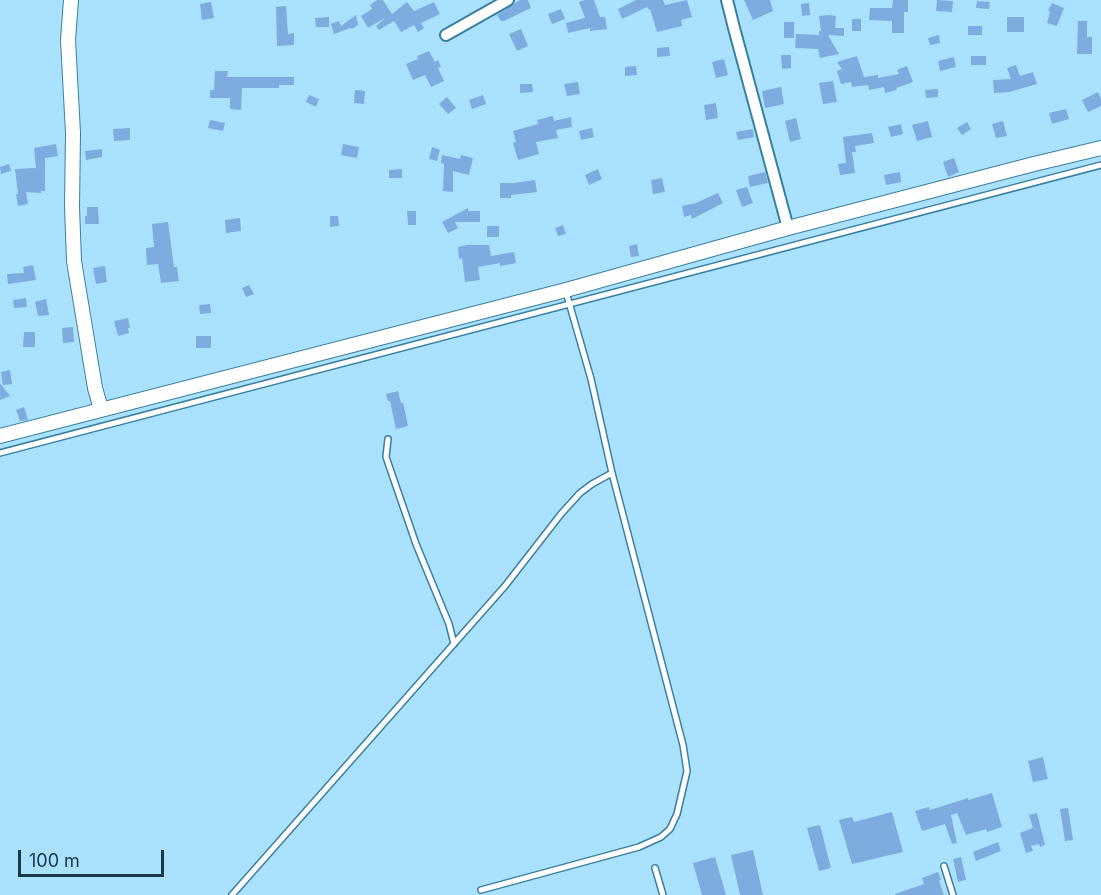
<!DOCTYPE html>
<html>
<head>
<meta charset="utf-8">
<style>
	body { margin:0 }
	#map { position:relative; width:1101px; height:895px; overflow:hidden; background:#a9e1fe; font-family:Inter,sans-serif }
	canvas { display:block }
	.scale { position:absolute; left:18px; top:850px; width:146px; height:27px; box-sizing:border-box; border:3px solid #193745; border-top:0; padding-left:8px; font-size:18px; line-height:21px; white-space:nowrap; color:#193745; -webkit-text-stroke:4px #a9e1fe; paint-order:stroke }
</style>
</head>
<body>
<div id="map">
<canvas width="1101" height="895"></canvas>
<div class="scale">100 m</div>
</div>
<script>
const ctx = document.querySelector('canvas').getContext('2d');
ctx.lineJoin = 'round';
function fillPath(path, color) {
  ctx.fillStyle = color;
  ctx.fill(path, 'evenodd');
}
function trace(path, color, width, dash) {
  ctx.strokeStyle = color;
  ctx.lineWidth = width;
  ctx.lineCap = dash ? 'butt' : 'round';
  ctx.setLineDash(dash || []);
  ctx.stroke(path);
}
const building = new Path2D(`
	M377 0H383L392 14 407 2 414 11 434 2 440 14 421 23 424 28 418 32 414 25 401 32 394 21 379 30 376 26 385 18 368 28 361 16 372 9 370 5Z
	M520 0H528L531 8 504 21H501L497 15Z
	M585 0H594L600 17H605L607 29 590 31V28L568 33 566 23 585 18 579 2Z
	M636 0H663L665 5 687 0 692 17 681 20 682 26 657 32 650 9 649 10 647 7 622 19 618 9Z
	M744 0H770L773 11 753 20Z
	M893 0H908V12H904V33H892V21L869 20 870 8H892Z
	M937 0 953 1 952 12 936 11Z
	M977 1 990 2 989 9 976 8Z
	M211 2 214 18 202 20 200 4Z
	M809 3 810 15 802 16 801 4Z
	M1052 3 1064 8 1057 26 1047 23 1050 12 1048 11Z
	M286 6 288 34 294 33V45L277 46 276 7Z
	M561 9 565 19 552 24 548 14Z
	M356 15 358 25 352 29 350 28 334 34 331 24 339 21 341 26Z
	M829 15 836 16 835 28H844V36L828 35 839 54 820 58 818 49 795 48 796 34 819 35V31H821L819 16Z
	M329 17V27H316L315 18Z
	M1007 17H1024V32H1007Z
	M852 19H861V31H852Z
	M1078 21H1087V37H1092V54H1077Z
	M784 22H794V38H784Z
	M968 26H982V35H968Z
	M521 29 528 46 517 51 509 34Z
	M939 35 940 43 930 45 928 38Z
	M669 47 670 56 657 57V48Z
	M429 51 435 62 438 60 441 67 438 68 444 81 431 87 425 75 413 80 406 64 418 59 417 56Z
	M781 55H791V68L782 69Z
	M857 56 864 77 878 75V78L899 74 897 70 907 66 913 82 896 88 897 90 885 93 884 87 869 90 868 85 852 87 851 82 841 84 837 71 842 69 837 62Z
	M971 56H986V65H971Z
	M954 57 956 67 940 71 938 61Z
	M724 59 728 75 716 78 712 62Z
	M1016 65 1020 76 1033 72 1037 84 1009 92 994 93 993 80 1011 79 1007 68Z
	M636 66 637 75 625 76V67Z
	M215 71H228L227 77H294V85H279V88H242L241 110 230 109V98H210V90H214Z
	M833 81 837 102 823 104 819 83Z
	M578 82 580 94 567 96 564 84Z
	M520 84H532L533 92 520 93Z
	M781 87 784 104 765 108 762 91Z
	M938 89V97L926 98 925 90Z
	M355 90 365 91 364 104 354 103Z
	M1098 92 1101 99V106L1088 112 1082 100Z
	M309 95 319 99 316 107 306 102Z
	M483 95 486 104 472 109 469 100Z
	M447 97 456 108 448 114 439 104Z
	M716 103 718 118 706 120 704 105Z
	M1066 109 1069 119 1052 124 1049 113Z
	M553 116 554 121 571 117 572 127 556 130 558 138 536 142 539 154 518 160 513 143 516 142 513 131 538 124 537 120Z
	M796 118 801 139 790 142 785 121Z
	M210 120 225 123 223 131 208 128Z
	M928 121 932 137 917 141 912 125Z
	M1003 121 1007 136 996 138 992 124Z
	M967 122 971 129 962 135 957 128Z
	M901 124 903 134 891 137 888 127Z
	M130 128V140L114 141 113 129Z
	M592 128 594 137 581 140 579 131Z
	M753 129 754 137 738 140 736 132Z
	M872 133 874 143 855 146 856 152H852L855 173 840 175 838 164 846 163 843 137Z
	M56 144 58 156 45 158V191H41V193L26 192 28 204 18 206 16 194H18L15 169 36 168 34 148Z
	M343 144 359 147 357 158 341 155Z
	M432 147 440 150 437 161 429 159Z
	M102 149V157L86 160 85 151Z
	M442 155 460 159 461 155 473 158 469 175 453 171V192L443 191 444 164 441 163Z
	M954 158 959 172 948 177 943 162Z
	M9 164 11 171 1 174 0 167Z
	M402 169V178H389V170Z
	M598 169 602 179 589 185 585 175Z
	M765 172 768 183 750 187 748 176Z
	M900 172 901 182 886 185 884 175Z
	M662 178 665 192 653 194 651 180Z
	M535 180 537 192 511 195V198H500V183H514Z
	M747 187 753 203 742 207 736 190Z
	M718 193 723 203 692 219 691 215 684 217 682 206 696 203Z
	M87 207H98L99 224H85V216H87Z
	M468 208V211H480V222H455L458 228 448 233 442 222Z
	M407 211H416V225H408Z
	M330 216H338L339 226 330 227Z
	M240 218 241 231 226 233 225 220Z
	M168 222 174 267H177L179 281 161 283 158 264 147 265 146 248 154 247 152 224Z
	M563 225 566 234 558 236 555 228Z
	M487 226H499V237H487Z
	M637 244 639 256 631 257 629 246Z
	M467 245H489L491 256 514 252 516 263 500 266V263L478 267 480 280 465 282 462 258 459 259 458 247Z
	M33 265 36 280 8 284 7 274 24 273 23 267Z
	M105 266 107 282 96 284 93 268Z
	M249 285 254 294 246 297 242 288Z
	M26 298 27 307 14 308 13 300Z
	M46 299 49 315 38 316 35 302Z
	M210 304 211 313 200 314 199 305Z
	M128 318 130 328H128L129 333 118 336 114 321Z
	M73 327 74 342 63 343 62 328Z
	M24 332H35V347H23Z
	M196 336H211V348H196Z
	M10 370 12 384 3 385 1 372Z
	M0 383 10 396 0 400Z
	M398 391 401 403 403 402 408 426 396 429 390 401H388L386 394Z
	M24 407 28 420 20 421 16 410Z
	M1043 757 1048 779 1033 782 1028 761Z
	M992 793 1002 827 987 832 986 829 966 835 957 813 951 815 957 843 952 844 945 824 922 831 915 811 929 807 930 810 968 798V800Z
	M1068 808 1073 840 1065 841 1060 809Z
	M892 812 903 852 852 864 839 820 852 817 854 822Z
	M1037 813 1045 845 1040 847 1039 844 1031 846 1033 851 1026 853 1020 833 1033 828 1029 815Z
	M820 825 831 868 819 871 807 828Z
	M998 842 1001 851 976 861 973 852Z
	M753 850 763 895H740L731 855Z
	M715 857 726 895H702L693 863Z
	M961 857 966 880 958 882 953 859Z
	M938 872 941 880 939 881 944 895H895V894L924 884 922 878Z`);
const lane = new Path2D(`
	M388 439 386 457 416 544 449 624 454 644
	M0 453 1101 165
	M944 866 953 895
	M655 868 663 895
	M481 890 639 847 661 837 670 829 677 814 687 771 683 745 612 473 591 379 566 292
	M232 895 505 586 561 514 580 493 592 484 612 473`);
const street = new Path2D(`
	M727 0 734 28 788 228
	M446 35 508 0`);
const secondary = new Path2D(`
	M71 0 68 40 73 133 72 207 74 261 95 388 101 409
	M0 436 566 290 788 228 1034 164 1101 148`);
fillPath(building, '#7facde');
trace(lane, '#3880a1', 8);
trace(street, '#3880a1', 14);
trace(secondary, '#3880a1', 16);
trace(lane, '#fff', 5);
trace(street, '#fff', 10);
trace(secondary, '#fff', 14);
</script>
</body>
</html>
